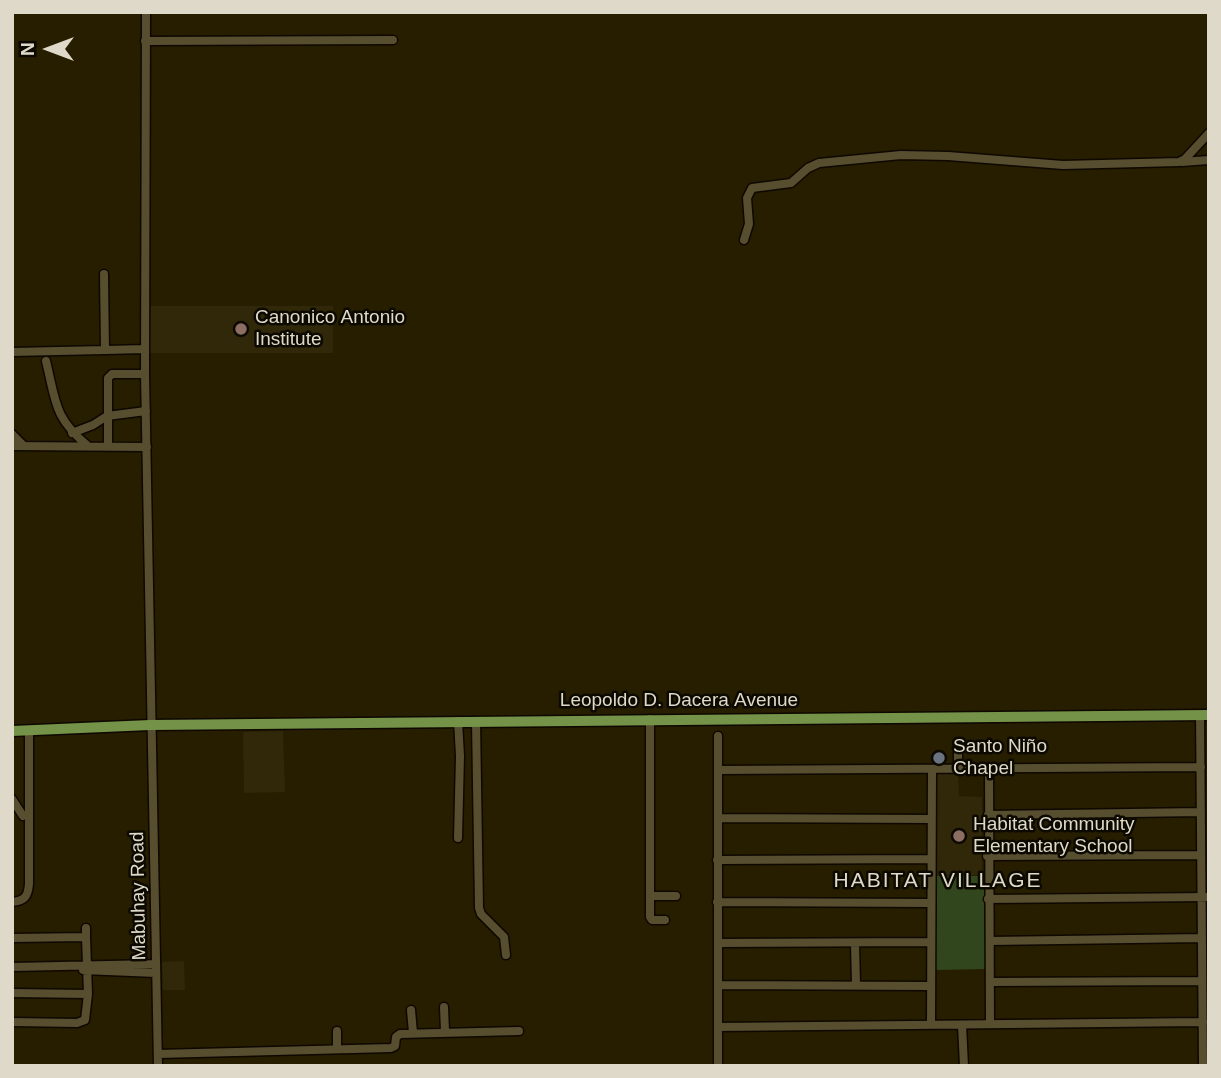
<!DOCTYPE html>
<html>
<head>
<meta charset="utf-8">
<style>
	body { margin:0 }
	#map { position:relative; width:1221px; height:1078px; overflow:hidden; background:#271e00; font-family:Helvetica,sans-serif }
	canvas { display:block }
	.frame { position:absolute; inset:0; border:14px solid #ded9c8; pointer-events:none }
	.north { position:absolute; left:14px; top:14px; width:70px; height:70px; -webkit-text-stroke:5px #0c0901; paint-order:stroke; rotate:270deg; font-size:19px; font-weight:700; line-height:28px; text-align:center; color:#ded9c8 }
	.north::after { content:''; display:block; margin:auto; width:24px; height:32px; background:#ded9c8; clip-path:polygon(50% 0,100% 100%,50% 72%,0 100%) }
</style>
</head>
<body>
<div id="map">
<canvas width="1221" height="1078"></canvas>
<div class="frame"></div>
<div class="north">N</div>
</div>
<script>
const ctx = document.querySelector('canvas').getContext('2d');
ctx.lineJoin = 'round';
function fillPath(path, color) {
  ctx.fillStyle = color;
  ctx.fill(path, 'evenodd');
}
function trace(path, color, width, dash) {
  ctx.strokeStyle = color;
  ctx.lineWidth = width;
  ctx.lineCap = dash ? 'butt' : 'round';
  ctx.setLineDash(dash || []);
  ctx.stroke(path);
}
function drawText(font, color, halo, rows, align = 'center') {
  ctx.font = font + ' Helvetica,sans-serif';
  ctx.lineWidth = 5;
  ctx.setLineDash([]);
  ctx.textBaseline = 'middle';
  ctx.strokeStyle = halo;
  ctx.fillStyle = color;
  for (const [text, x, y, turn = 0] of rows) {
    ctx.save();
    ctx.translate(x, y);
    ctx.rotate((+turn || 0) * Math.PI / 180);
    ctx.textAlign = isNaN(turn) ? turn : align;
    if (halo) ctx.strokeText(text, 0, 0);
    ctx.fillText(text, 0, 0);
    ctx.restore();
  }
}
const built = new Path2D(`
	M150 306H333V353H150Z
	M283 731 285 792 244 793 243 732Z
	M936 773H958L959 796 982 797V875L935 876Z
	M184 961 185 990H163L162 962Z`);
const green = new Path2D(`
	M934 876H984L985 969 936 970Z`);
const minor = new Path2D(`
	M146 12 145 374 158 1066
	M145 41 393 40
	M1182 162 1209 160
	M744 240 749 224 747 198 752 188 791 183 808 168 819 163 901 155 948 156 1063 165 1179 162 1185 159 1209 133
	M104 274 105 350 145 349
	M12 352 105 350
	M46 361C56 402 54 418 88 446
	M72 433 93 425 107 416 146 411
	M12 434 24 446
	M12 446 147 447
	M108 446V378L112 374H145
	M1200 715 1203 1066
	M650 719V917L652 920H665
	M476 721 479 908 481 914 504 937 506 955
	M958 769V743
	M989 769 990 1024
	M718 770 1201 767
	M12 799 23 816
	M988 815 1201 812
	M719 818 931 819
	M458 838 460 756 458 721
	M987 856 1201 855
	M717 860 931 859
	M650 896H676
	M988 899 1209 897
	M12 902C25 901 28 896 29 884V731
	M717 902 930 903
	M12 938 86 937V928
	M990 941 1202 938
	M718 943 930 942
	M855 943 856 985
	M12 967 156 964
	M83 970 156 973
	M990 982 1202 981
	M718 985 930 986
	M12 993 88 994
	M444 1007 445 1032
	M411 1010 413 1033
	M12 1022 77 1023 85 1020 88 994 86 937
	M931 1025 932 770
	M962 1025 964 1066
	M718 1027 1203 1022
	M337 1031V1049
	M158 1054 391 1048 395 1046 396 1037 400 1034 519 1031
	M718 1066V736`);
const major = new Path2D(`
	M12 731 150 725 1209 715`);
const markers = [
	[241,329,7,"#8d6e63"],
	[939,758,7,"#6b7280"],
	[959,836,7,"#8d6e63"]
];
const poiNames = [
	["Canonico Antonio",255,318],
	["Institute",255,340],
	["Santo Niño",953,747],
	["Chapel",953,769],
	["Habitat Community",973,825],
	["Elementary School",973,847]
];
const streetNames = [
	["Leopoldo D. Dacera Avenue",679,701],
	["Mabuhay Road",139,896,-91]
];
const neighbourhoodNames = [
	["HABITAT VILLAGE",938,881]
];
fillPath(built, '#302809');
fillPath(green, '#31461d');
trace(minor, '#0e0800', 11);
trace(major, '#0e0800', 13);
trace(minor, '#574e2f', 8);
trace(major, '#749348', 10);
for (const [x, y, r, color] of markers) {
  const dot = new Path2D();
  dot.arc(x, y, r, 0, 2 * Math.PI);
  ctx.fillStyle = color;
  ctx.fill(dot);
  trace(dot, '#0c0901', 2.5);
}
drawText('19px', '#ded9c8', '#0c0901', poiNames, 'left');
drawText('19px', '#ded9c8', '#0c0901', streetNames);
ctx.letterSpacing = '2px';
drawText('21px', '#ded9c8', '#0c0901', neighbourhoodNames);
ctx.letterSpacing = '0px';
</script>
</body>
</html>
